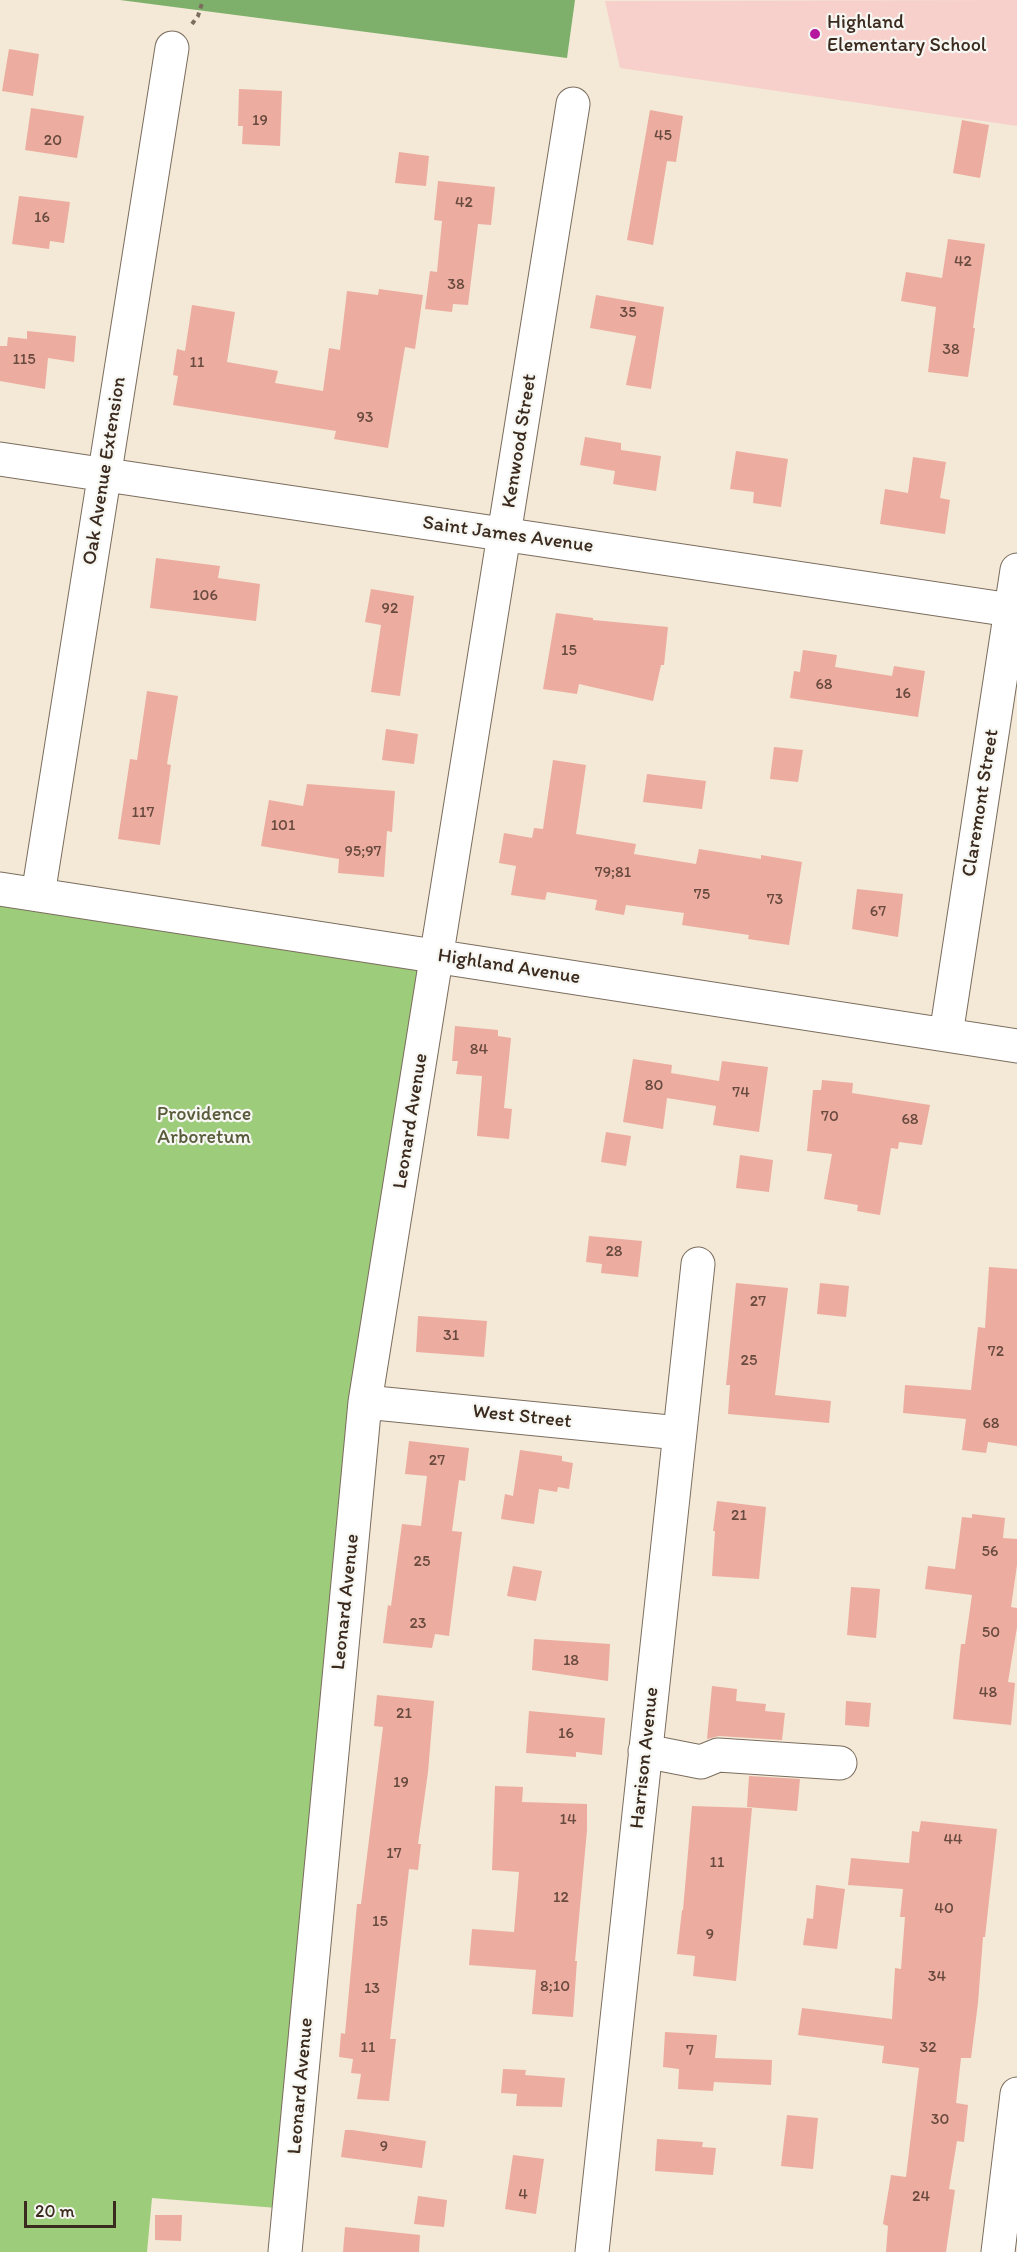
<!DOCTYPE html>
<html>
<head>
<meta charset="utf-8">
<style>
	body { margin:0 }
	#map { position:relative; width:1017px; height:2252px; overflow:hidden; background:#f3e9d6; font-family:Itim,sans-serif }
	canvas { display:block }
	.scale { position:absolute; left:24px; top:2201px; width:92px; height:27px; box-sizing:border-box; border:3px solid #3b2a1e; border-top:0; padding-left:8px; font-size:18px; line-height:21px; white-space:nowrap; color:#3b2a1e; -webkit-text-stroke:4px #f6f6f2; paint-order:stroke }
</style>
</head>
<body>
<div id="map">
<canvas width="1017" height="2252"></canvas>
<div class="scale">20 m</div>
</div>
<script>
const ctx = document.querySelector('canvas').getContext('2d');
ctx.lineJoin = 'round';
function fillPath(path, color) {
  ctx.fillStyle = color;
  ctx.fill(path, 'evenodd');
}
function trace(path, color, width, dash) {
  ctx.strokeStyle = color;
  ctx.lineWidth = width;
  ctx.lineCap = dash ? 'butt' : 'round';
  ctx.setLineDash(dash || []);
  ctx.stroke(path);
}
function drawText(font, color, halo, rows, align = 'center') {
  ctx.font = font + ' Itim,sans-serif';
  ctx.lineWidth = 4.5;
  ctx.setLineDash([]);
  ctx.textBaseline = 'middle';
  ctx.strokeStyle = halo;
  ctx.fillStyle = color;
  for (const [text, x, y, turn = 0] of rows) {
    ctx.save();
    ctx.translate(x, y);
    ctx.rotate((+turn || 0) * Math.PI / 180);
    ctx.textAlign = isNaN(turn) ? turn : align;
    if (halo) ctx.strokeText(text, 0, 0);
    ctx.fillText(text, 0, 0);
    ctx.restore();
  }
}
const built = new Path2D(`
	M1017 0V126L620 68 605 1Z`);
const green = new Path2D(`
	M0 889 438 956 365 1402 290 2209 152 2198 147 2252H0Z`);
const forest = new Path2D(`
	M120 0H575L567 58Z`);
const building = new Path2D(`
	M9 49 39 54 33 96 2 91Z
	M239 89 282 91 280 146 242 144 243 126H238Z
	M31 108 84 116 77 158 25 150Z
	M650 110 683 116 676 162 667 161 653 245 627 240Z
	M962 120 989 125 980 178 953 173Z
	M399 152 429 156 426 186 395 183Z
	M438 181 495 187 491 225 478 224 468 305 453 304 452 312 425 309 430 271 437 272 442 221 434 220Z
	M19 196 70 202 64 243 50 241 49 249 12 244Z
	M948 239 985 244 973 328H975L968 377 928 372 936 307 901 301 906 272 942 278Z
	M379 289 423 295 415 349 405 347 388 448 334 439 336 431 173 405 178 376 173 375 177 349 185 351 192 305 235 312 227 362 278 371 275 383 323 391 329 348 340 350 347 291 378 295Z
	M596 295 664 307 651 389 626 385 636 336 590 328Z
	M27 331 76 336 74 362 48 358 45 389 0 381V346H7L8 337 27 339Z
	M585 437 621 443V450L661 456 656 491 613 484 615 471 580 465Z
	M736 451 788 459 781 507 753 503 754 492 730 489Z
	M913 457 946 462 940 498 950 500 945 534 880 524 885 489 908 493Z
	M156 558 220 566 218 578 260 584 256 621 150 608Z
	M371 589 414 596 400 696 371 692 381 625 365 622Z
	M556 613 593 618V620L668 627 664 665H661L653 701 579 684 577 694 543 689Z
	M803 650 837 655 835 667 892 676 894 666 925 671 918 717 790 698 794 671 800 672Z
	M147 691 178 696 167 764 171 765 160 845 118 839 130 759 137 760Z
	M386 729 418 734 414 764 382 760Z
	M774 747 803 750 798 782 770 779Z
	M553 760 586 765 576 834 636 844 634 854 696 864 699 849 761 859V855L802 862 789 945 748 939 749 935 682 925 684 913 626 905 624 915 595 910 597 900 547 892 545 900 511 895 516 866 499 863 504 833 532 838 534 828 543 829Z
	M647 774 706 781 702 809 643 802Z
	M307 784 395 791 392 832 387 831 384 877 338 873 339 859 261 846 269 800 303 806Z
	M857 889 903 894 898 937 852 929Z
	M455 1026 498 1030V1036L511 1038 504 1108 512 1109 509 1139 477 1136 482 1076 456 1074 458 1061H452Z
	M633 1059 672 1065 671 1073 719 1081 722 1061 768 1067 759 1132 713 1125 716 1106 667 1098 663 1129 623 1122Z
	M822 1080 853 1083 852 1093 930 1105 922 1145 899 1142 898 1149 891 1148 880 1215 857 1211 858 1205 824 1199 832 1154 807 1151 813 1090H821Z
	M606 1132 631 1136 626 1166 601 1162Z
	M740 1155 773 1160 769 1192 736 1188Z
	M589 1236 642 1241 638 1277 601 1273 602 1264 586 1262Z
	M989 1267 1017 1269V1446L988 1442 986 1453 962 1450 966 1419 903 1413 905 1385 971 1390 978 1327 985 1328Z
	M736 1283 788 1288 775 1395 831 1401 829 1423 728 1414 730 1385H726Z
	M820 1283 849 1286 846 1317 817 1314Z
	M418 1316 487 1321 484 1357 416 1352Z
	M409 1441 469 1448 465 1481 459 1480 452 1531 462 1532 449 1636 435 1634 432 1648 383 1643 388 1605 391 1606 402 1524 421 1526 427 1476 405 1474Z
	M520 1450 562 1456V1461L573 1463 569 1489 558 1487 557 1492 539 1489 534 1524 501 1519 505 1494 513 1496Z
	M717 1501 766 1507 759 1579 712 1576 715 1531H713Z
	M972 1514 1005 1518 1003 1538 1017 1539V1565L1011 1607 1017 1608V1627L1008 1682 1015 1683 1011 1725 953 1719 961 1644H965L972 1595 925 1589 928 1566 955 1569 962 1517 972 1518Z
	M513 1566 542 1571 536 1601 507 1596Z
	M851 1587 880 1589 876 1638 847 1635Z
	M534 1639 610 1644 608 1681 532 1670Z
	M712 1686 737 1689 736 1701 766 1704 765 1711 785 1713 782 1740 719 1736 707 1739Z
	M377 1695 434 1701 428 1772 418 1844H421L418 1870 409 1869 401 1940 390 2039H396L389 2101 357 2099 361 2074 351 2073 353 2059 339 2057 341 2033 345 2034 357 1904H361L383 1727 374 1726Z
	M846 1701 871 1703 869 1727 845 1725Z
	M529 1711 605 1718 602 1755 576 1752V1757L526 1753Z
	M749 1776 800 1779 797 1811 747 1807Z
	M495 1786 523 1787 522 1802 587 1804V1830L575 1961H577L573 2017 532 2014 536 1970 469 1965 472 1929 514 1932 519 1872 492 1870Z
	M692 1806 752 1808 736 1981 693 1976 695 1956 677 1954 682 1910H683Z
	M921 1821 997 1829 985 1937H983L978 2003 971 2058H961L956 2103 968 2105 964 2142 957 2141 949 2189 955 2190 946 2252H886L888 2226 883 2224 891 2175 906 2177 919 2068 882 2063 884 2046 798 2035 802 2008 892 2019 895 1968 901 1969 905 1917H900L903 1889 848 1885 851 1858 909 1863 912 1831 919 1832Z
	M816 1885 845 1889 837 1949 803 1945 807 1918 813 1919Z
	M665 2032 717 2035 715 2058 772 2060 771 2085 714 2082 713 2091 678 2089 679 2069 663 2067Z
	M503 2069 526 2070 525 2075 565 2078 562 2107 516 2106 517 2094 501 2093Z
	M787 2115 818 2118 813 2169 781 2166Z
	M345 2130H352L426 2141 422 2168 341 2157Z
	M657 2139 703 2142 702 2147 716 2148 713 2175 655 2171Z
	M513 2155 544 2159 536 2214 505 2209Z
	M418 2196 447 2200 444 2227 414 2224Z
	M155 2215H182L181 2241 155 2240Z
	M345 2227 420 2235 419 2252H343Z`);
const path = new Path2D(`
	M192 24 198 16 203 0`);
const minor = new Path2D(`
	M0 459 1017 611
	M0 889 1017 1046
	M38 895 172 48
	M946 1035 1017 570
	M365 1402 679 1433
	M645 1751 701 1762 718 1755 840 1763
	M285 2252 365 1402 573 104
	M592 2252 698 1264
	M998 2252 1017 2094`);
const markers = [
	[815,34,6,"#b5179e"]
];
const numberNames = [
	["19",260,121],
	["45",663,136],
	["20",53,141],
	["42",464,203],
	["16",42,218],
	["42",963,262],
	["38",456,285],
	["35",628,313],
	["38",951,350],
	["115",24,360],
	["11",197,363],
	["93",365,418],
	["106",205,596],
	["92",390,609],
	["15",569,651],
	["68",824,685],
	["16",903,694],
	["117",143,813],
	["101",283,826],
	["95;97",363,852],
	["79;81",613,873],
	["75",702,895],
	["73",775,900],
	["67",878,912],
	["84",479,1050],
	["80",654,1086],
	["74",741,1093],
	["70",830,1117],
	["68",910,1120],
	["28",614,1252],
	["27",758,1302],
	["31",451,1336],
	["72",996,1352],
	["25",749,1361],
	["68",991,1424],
	["27",437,1461],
	["21",739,1516],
	["56",990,1552],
	["25",422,1562],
	["23",418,1624],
	["50",991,1633],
	["18",571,1661],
	["48",988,1693],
	["21",404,1714],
	["16",566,1734],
	["19",401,1783],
	["14",568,1820],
	["44",953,1840],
	["17",394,1854],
	["11",717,1863],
	["12",561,1898],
	["40",944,1909],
	["15",380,1922],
	["9",710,1935],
	["34",937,1977],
	["8;10",555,1987],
	["13",372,1989],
	["11",368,2048],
	["32",928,2048],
	["7",690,2051],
	["30",940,2120],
	["9",384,2147],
	["4",523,2195],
	["24",921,2197]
];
const poiNames = [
	["Highland",827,23],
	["Elementary School",827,46]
];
const streetNames = [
	["Kenwood Street",520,441,-81],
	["Oak Avenue Extension",105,471,-81],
	["Saint James Avenue",508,535,8],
	["Claremont Street",981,803,-81],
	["Highland Avenue",509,967,9],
	["Leonard Avenue",411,1121,-81],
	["West Street",522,1417,6],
	["Leonard Avenue",346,1602,-84],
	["Harrison Avenue",645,1758,-84],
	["Leonard Avenue",301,2086,-85]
];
const parkNames = [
	["Providence",204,1115],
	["Arboretum",204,1138]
];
fillPath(built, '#f7d0cc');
fillPath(green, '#9dcc7b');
fillPath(forest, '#7eb06b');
fillPath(building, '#edaca0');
trace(minor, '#7b6d5e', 35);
trace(path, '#7b6d5e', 4, [4.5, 4.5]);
trace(minor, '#fff', 33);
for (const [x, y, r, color] of markers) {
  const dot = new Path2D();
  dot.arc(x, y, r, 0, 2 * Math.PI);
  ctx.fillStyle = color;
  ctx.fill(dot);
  trace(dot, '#f6f6f2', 2);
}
drawText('16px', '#684a3e', null, numberNames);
drawText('20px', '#3b2a1e', '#f6f6f2', poiNames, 'left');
drawText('20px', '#3b2a1e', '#f6f6f2', streetNames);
drawText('20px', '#585b3a', '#f6f6f2', parkNames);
</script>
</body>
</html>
